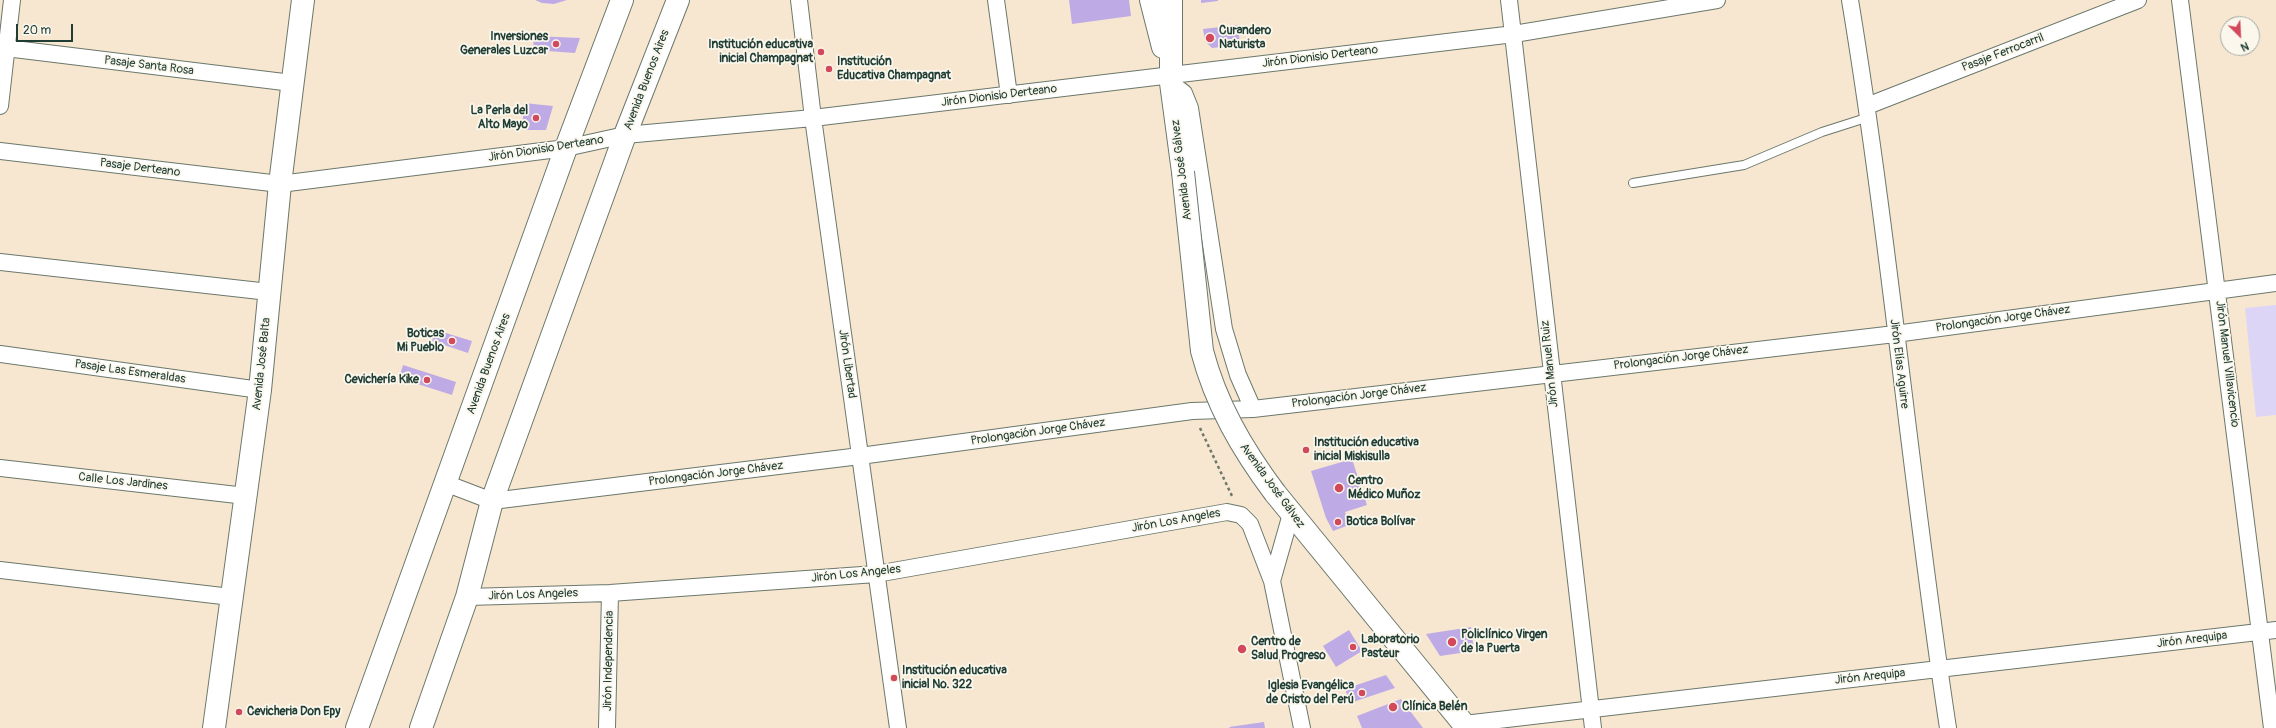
<!DOCTYPE html>
<html>
<head>
<meta charset="utf-8">
<style>
	body { margin:0 }
	#map { position:relative; width:2276px; height:728px; overflow:hidden; background:#f7e7d0; font-family:Pangolin,sans-serif }
	canvas { display:block }
	.north { position:absolute; left:2220px; top:16px; width:40px; height:40px; box-sizing:border-box; background:#fbf7ec; border:1px solid #a3ada2; border-radius:50%; rotate:156deg; font-size:11px; font-weight:700; line-height:16px; text-align:center; color:#1f3d34 }
	.north::after { content:''; display:block; margin:auto; width:14px; height:18px; background:#d1495b; clip-path:polygon(50% 0,100% 100%,50% 72%,0 100%) }
	.scale { position:absolute; left:16px; top:24px; width:57px; height:18px; box-sizing:border-box; border:2px solid #1f3d34; border-top:0; padding-left:5px; font-size:12px; line-height:14px; white-space:nowrap; color:#1f3d34; -webkit-text-stroke:3px #fbf7ec; paint-order:stroke }
</style>
</head>
<body>
<div id="map">
<canvas width="2276" height="728"></canvas>
<div class="north">N</div>
<div class="scale">20 m</div>
</div>
<script>
const ctx = document.querySelector('canvas').getContext('2d');
ctx.lineJoin = 'round';
function fillPath(path, color) {
  ctx.fillStyle = color;
  ctx.fill(path, 'evenodd');
}
function trace(path, color, width, dash) {
  ctx.strokeStyle = color;
  ctx.lineWidth = width;
  ctx.lineCap = dash ? 'butt' : 'round';
  ctx.setLineDash(dash || []);
  ctx.stroke(path);
}
function drawText(font, color, halo, rows, align = 'center') {
  ctx.font = font + ' Pangolin,sans-serif';
  ctx.lineWidth = 3.5;
  ctx.setLineDash([]);
  ctx.textBaseline = 'middle';
  ctx.strokeStyle = halo;
  ctx.fillStyle = color;
  for (const [text, x, y, turn = 0] of rows) {
    ctx.save();
    ctx.translate(x, y);
    ctx.rotate((+turn || 0) * Math.PI / 180);
    ctx.textAlign = isNaN(turn) ? turn : align;
    if (halo) ctx.strokeText(text, 0, 0);
    ctx.fillText(text, 0, 0);
    ctx.restore();
  }
}
const built = new Path2D(`
	M2276 305V415L2256 417 2245 308Z`);
const building = new Path2D(`
	M535 0H567L554 4 542 3Z
	M1069 0H1129L1131 16 1072 24Z
	M1201 0H1218V1L1201 3Z
	M1238 25 1240 45 1212 48 1205 41 1203 29Z
	M534 36 580 38 575 53 533 50Z
	M524 103 553 106 546 130H522Z
	M436 330 472 341 468 353 432 341Z
	M403 365 456 382 452 395 399 378Z
	M1352 459 1367 505 1345 512 1349 525 1333 531 1326 518 1311 471Z
	M1471 627 1474 651 1440 656 1426 634Z
	M1349 630 1362 651 1336 667 1323 646Z
	M1386 675 1395 688 1350 703 1345 689Z
	M1401 699 1423 728H1362L1357 716Z
	M1264 722 1265 728H1230L1229 727Z`);
const path = new Path2D(`
	M1200 428 1232 496`);
const lane = new Path2D(`
	M1633 183 1744 165 1822 132 1869 117`);
const street = new Path2D(`
	M799 0 813 118 898 728
	M996 0 1009 95
	M1509 0 1593 728
	M1850 0C1890 242 1911 486 1948 728
	M2180 0 2272 728
	M6 48 292 83
	M1171 83 1184 93 1190 108 1224 329 1238 375 1253 409
	M0 106 12 0
	M1867 106 2138 0
	M0 151 280 184 566 148 625 135 813 118 1514 34 1717 0
	M0 262 269 292
	M0 354 260 390
	M0 468 246 496
	M445 483 492 501 860 456 1192 411 1253 409 1895 334 2276 283
	M0 570 231 597
	M1272 581 1291 514
	M467 597 610 593 876 574 1227 512 1241 515 1250 524 1272 581 1302 728
	M1464 724 2276 630
	M607 728 610 593`);
const secondary = new Path2D(`
	M214 728 260 390 280 184 303 0`);
const primary = new Path2D(`
	M357 728 566 148 622 0
	M421 728 467 597 492 501 625 135 678 0`);
const highway = new Path2D(`
	M1151 0 1163 47
	M1171 0V83L1183 172
	M1275 493 1467 728`);
const highwayBridge = new Path2D(`
	M1183 172 1202 351C1216 404 1242 449 1275 493`);
const markers = [
	[1210,38,5,"#d1495b"],
	[556,44,4,"#d1495b"],
	[821,52,4,"#d1495b"],
	[829,69,4,"#d1495b"],
	[536,118,4,"#d1495b"],
	[452,341,4,"#d1495b"],
	[427,380,4,"#d1495b"],
	[1306,450,4,"#d1495b"],
	[1339,488,5,"#d1495b"],
	[1338,522,4,"#d1495b"],
	[1452,642,5,"#d1495b"],
	[1353,647,4,"#d1495b"],
	[1242,649,5,"#d1495b"],
	[894,678,4,"#d1495b"],
	[1362,693,4,"#d1495b"],
	[1393,707,5,"#d1495b"],
	[239,712,4,"#d1495b"]
];
const poiNames = [
	["Curandero",1219,31],
	["Naturista",1219,45],
	["Inversiones",548,37,"right"],
	["Generales Luzcar",548,51,"right"],
	["Institución educativa",813,45,"right"],
	["inicial Champagnat",813,59,"right"],
	["Institución",837,62],
	["Educativa Champagnat",837,76],
	["La Perla del",528,111,"right"],
	["Alto Mayo",528,125,"right"],
	["Boticas",444,334,"right"],
	["Mi Pueblo",444,348,"right"],
	["Cevichería Kike",419,380,"right"],
	["Institución educativa",1314,443],
	["inicial Miskisulla",1314,457],
	["Centro",1348,481],
	["Médico Muñoz",1348,495],
	["Botica Bolívar",1346,522],
	["Policlínico Virgen",1461,635],
	["de la Puerta",1461,649],
	["Laboratorio",1361,640],
	["Pasteur",1361,654],
	["Centro de",1251,642],
	["Salud Progreso",1251,656],
	["Institución educativa",902,671],
	["inicial No. 322",902,685],
	["Iglesia Evangélica",1354,686,"right"],
	["de Cristo del Perú",1354,700,"right"],
	["Clínica Belén",1402,707],
	["Cevicheria Don Epy",247,712]
];
const streetNames = [
	["Pasaje Ferrocarril",2003,53,-21],
	["Jirón Dionisio Derteano",1320,57,-7],
	["Pasaje Santa Rosa",149,66,7],
	["Avenida Buenos Aires",647,80,-69],
	["Jirón Dionisio Derteano",999,96,-7],
	["Jirón Dionisio Derteano",546,149,-9],
	["Pasaje Derteano",140,168,7],
	["Avenida José Gálvez",1182,170,-97],
	["Prolongación Jorge Chávez",2003,319,-8],
	["Prolongación Jorge Chávez",1681,358,-7],
	["Avenida José Balta",262,364,-84],
	["Avenida Buenos Aires",489,364,-70],
	["Jirón Libertad",847,364,82],
	["Jirón Manuel Ruiz",1550,364,-96],
	["Jirón Elías Aguirre",1899,364,83],
	["Jirón Manuel Villavicencio",2227,364,83],
	["Pasaje Las Esmeraldas",130,372,8],
	["Prolongación Jorge Chávez",1359,396,-7],
	["Prolongación Jorge Chávez",1038,432,-8],
	["Prolongación Jorge Chávez",716,474,-7],
	["Calle Los Jardines",123,482,6],
	["Avenida José Gálvez",1272,486,54],
	["Jirón Los Angeles",1176,521,-10],
	["Jirón Los Angeles",856,574,-6],
	["Jirón Los Angeles",533,595,-2],
	["Jirón Arequipa",2192,640,-7],
	["Jirón Independencia",609,661,-89],
	["Jirón Arequipa",1870,677,-6]
];
fillPath(built, '#ddd5f6');
fillPath(building, '#beabe6');
trace(lane, '#6b786b', 10);
trace(street, '#6b786b', 18);
trace(secondary, '#6b786b', 24);
trace(primary, '#6b786b', 24);
trace(highway, '#6b786b', 24);
trace(path, '#6b786b', 2.5, [3, 3]);
trace(lane, '#fff', 8);
trace(street, '#fff', 16);
trace(secondary, '#fff', 22);
trace(primary, '#fff', 22);
trace(highway, '#fff', 22);
trace(highwayBridge, '#6b786b', 24, []);
trace(highwayBridge, '#fff', 22);
for (const [x, y, r, color] of markers) {
  const dot = new Path2D();
  dot.arc(x, y, r, 0, 2 * Math.PI);
  ctx.fillStyle = color;
  ctx.fill(dot);
  trace(dot, '#fbf7ec', 1.5);
}
drawText('bold 12px', '#1f3d34', '#fbf7ec', poiNames, 'left');
drawText('12px', '#1f3d34', '#fbf7ec', streetNames);
</script>
</body>
</html>
